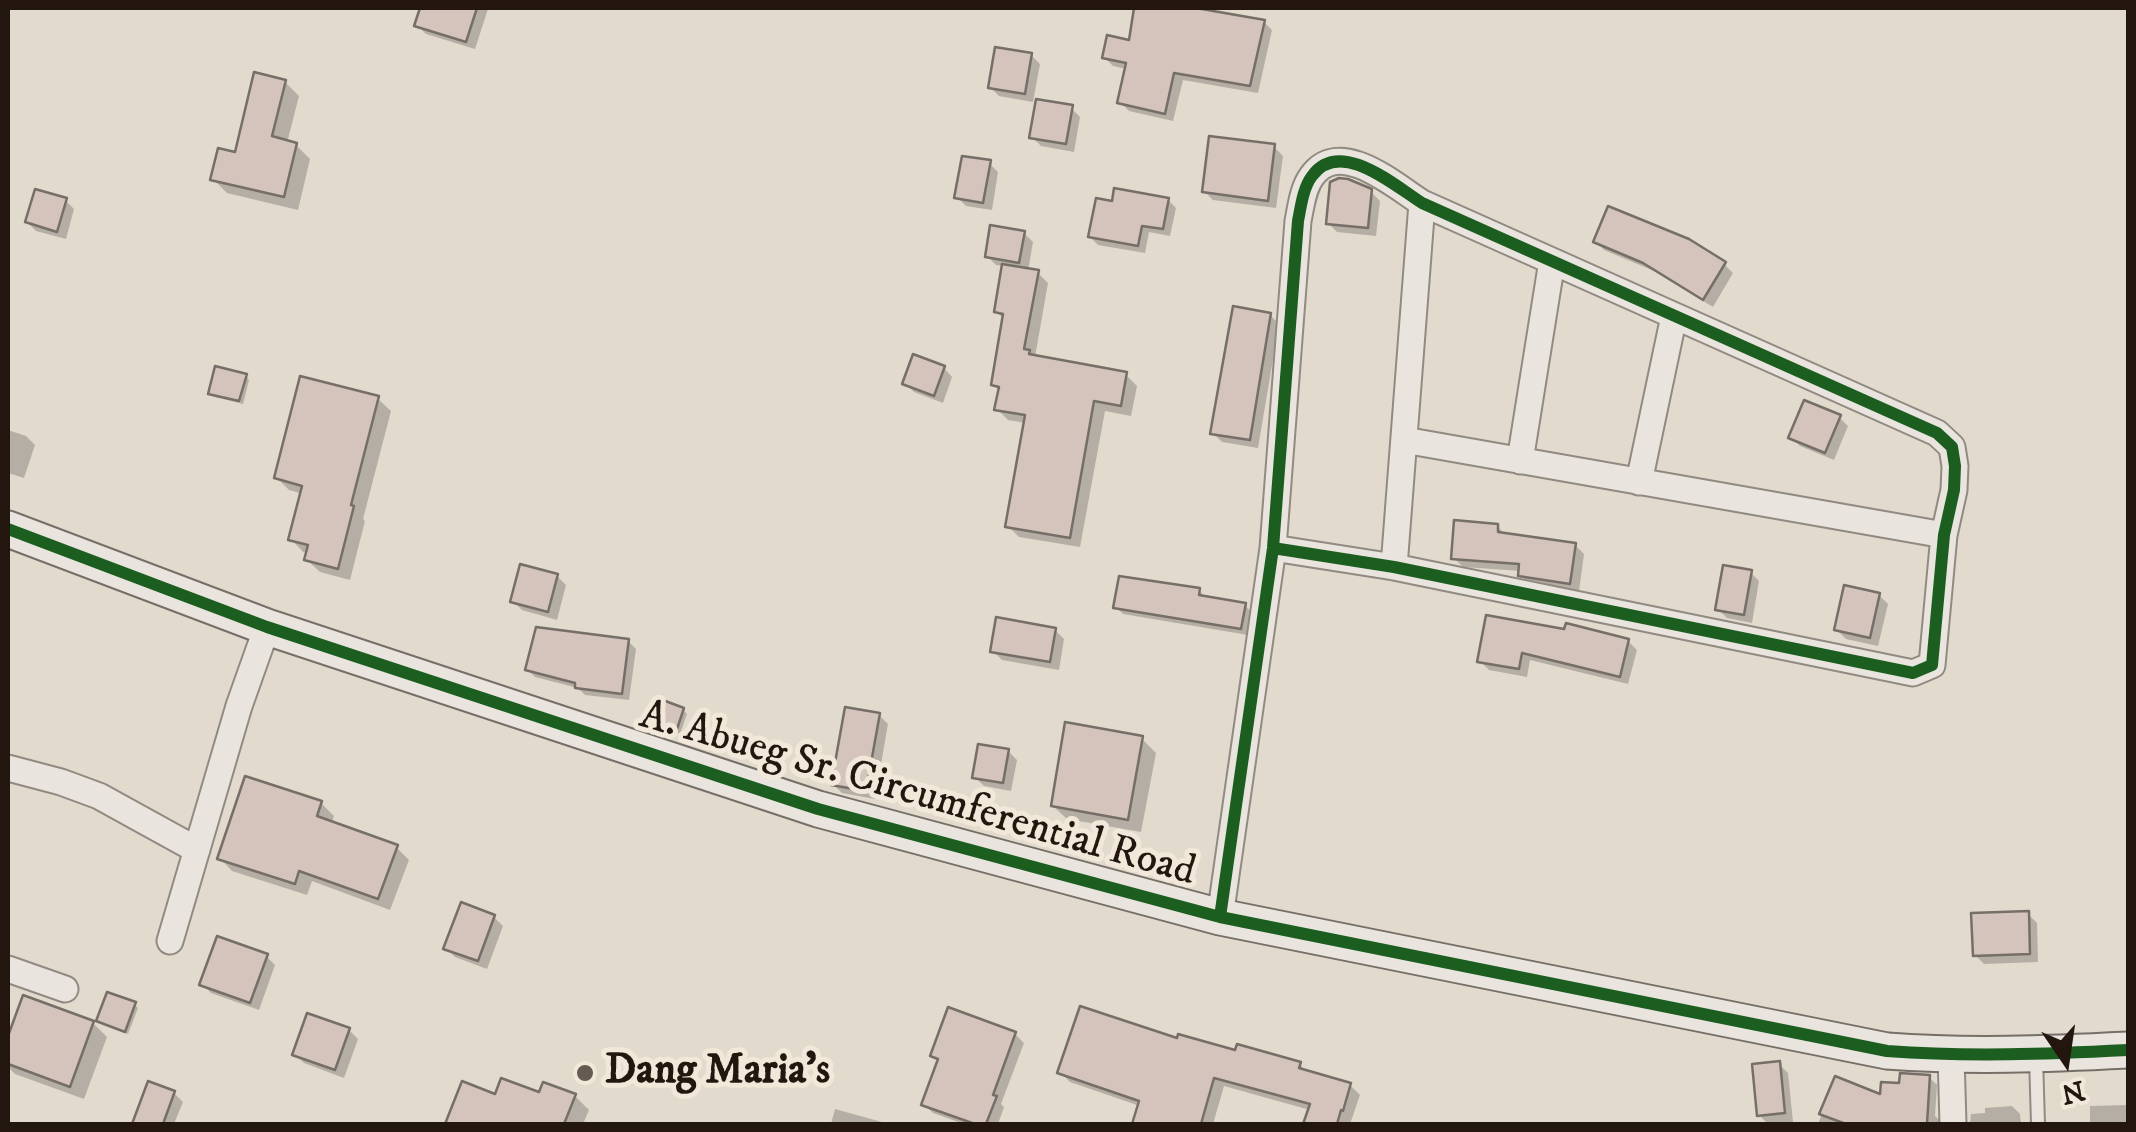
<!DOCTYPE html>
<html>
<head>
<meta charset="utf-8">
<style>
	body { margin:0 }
	#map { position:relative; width:2136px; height:1132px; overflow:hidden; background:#e2dacd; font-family:"IM FELL DW Pica",serif }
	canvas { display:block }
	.frame { position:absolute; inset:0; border:10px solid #22160f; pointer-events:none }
	.north { position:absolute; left:2016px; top:1012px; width:100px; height:100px; -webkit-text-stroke:8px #f2e8d9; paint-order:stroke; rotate:167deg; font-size:28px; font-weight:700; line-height:40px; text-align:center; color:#22160f }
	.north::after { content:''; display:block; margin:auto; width:35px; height:45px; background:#22160f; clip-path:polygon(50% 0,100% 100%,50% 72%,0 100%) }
</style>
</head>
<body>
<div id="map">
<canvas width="2136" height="1132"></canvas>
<div class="frame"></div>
<div class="north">N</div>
</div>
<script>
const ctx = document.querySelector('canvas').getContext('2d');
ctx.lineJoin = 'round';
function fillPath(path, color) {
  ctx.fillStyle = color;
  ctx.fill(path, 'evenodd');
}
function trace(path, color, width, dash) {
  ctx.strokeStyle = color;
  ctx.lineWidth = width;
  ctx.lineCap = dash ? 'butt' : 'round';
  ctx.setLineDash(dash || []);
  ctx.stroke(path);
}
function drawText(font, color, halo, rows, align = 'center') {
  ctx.font = font + ' "IM FELL DW Pica",serif';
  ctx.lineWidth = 10;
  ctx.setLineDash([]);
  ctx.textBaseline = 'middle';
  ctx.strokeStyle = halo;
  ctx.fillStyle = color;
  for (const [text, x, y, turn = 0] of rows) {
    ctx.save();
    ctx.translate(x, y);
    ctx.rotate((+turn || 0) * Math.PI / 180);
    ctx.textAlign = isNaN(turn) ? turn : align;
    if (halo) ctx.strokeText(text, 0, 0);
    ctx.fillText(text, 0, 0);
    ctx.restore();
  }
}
const shadow = new Path2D(`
	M423 8H486L488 9 475 49 426 34 417 25Z
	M1137 8H1197L1201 11 1264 22 1272 30 1258 93 1183 80 1173 121 1129 111 1120 102 1127 69 1113 66 1104 57 1131 43Z
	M1031 55 1040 64 1033 102 999 96 990 87Z
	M285 82 299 96 287 143 296 145 310 159 298 210 227 193 213 179 237 155Z
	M1071 108 1080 117 1074 152 1041 146 1032 137Z
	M1274 147 1283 156 1276 208 1213 200 1204 191Z
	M989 163 998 172 992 210 966 206 957 197Z
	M1370 191 1380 201 1376 236 1337 232 1328 223Z
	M65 200 74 209 66 239 36 231 27 222Z
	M1168 200 1176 208 1170 236 1149 232 1145 253 1098 245 1090 237 1114 204Z
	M1024 233 1033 242 1028 271 1037 272 1048 283 1035 357 1126 375 1137 386 1131 416 1105 411 1080 547 1019 537 1008 526 1026 423 1008 420 997 409 1000 392 994 385 1004 319 996 311 1004 266 996 265 987 256Z
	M1596 241 1724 264 1733 273 1713 307 1654 271 1604 250Z
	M1270 315 1279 324 1258 448 1222 442 1213 433Z
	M944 368 952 377 943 403 914 392 905 383Z
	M246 376 249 380 243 404 215 397 211 393Z
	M378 399 391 411 363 519 365 521 350 580 320 572 307 560 309 553 303 552 291 539 303 494 289 490 277 478Z
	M1839 417 1848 426 1834 460 1800 446 1791 437Z
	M8 430 26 436 35 445 24 478 8 473Z
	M1497 526 1507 536 1575 545 1584 554 1579 591 1529 584 1520 575 1521 571 1463 567 1454 558Z
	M1750 572 1759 581 1752 623 1727 618 1718 609Z
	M557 576 566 585 557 620 522 610 513 601Z
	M1199 590 1207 599 1245 605 1252 613 1248 635 1123 614 1116 607Z
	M1879 595 1888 604 1878 646 1846 639 1837 630Z
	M1488 618 1628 641 1637 650 1628 684 1530 660 1527 677 1489 670 1480 661Z
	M1055 630 1064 639 1059 670 1002 660 993 651Z
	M628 641 636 649 629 700 585 695 578 688 535 677 528 670Z
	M683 710 687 714 680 734 659 727 655 723Z
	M879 715 888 724 875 799 842 793 833 784Z
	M1142 739 1156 753 1141 832 1067 819 1053 806Z
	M1008 751 1017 760 1011 791 984 786 975 777Z
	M321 803 334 816 331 824 396 847 409 860 390 910 312 881 307 895 232 871 220 858Z
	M2028 914 2037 923 2038 962 1984 964 1975 955Z
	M494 917 503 926 487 969 455 957 446 948Z
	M266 956 275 965 259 1010 211 993 202 984Z
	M24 998 93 1023 107 1037 84 1099 15 1074 8 1067V1044Z
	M134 1004 138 1008 128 1034 103 1024 99 1021Z
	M349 1030 358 1039 344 1078 304 1063 295 1054Z
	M1015 1034 1024 1043 1001 1104 1004 1107 998 1124H964L933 1113 924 1104 940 1062 933 1055Z
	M1178 1041 1299 1064 1309 1074 1350 1085 1360 1095 1350 1124H1306L1310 1110 1224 1086 1213 1124H1134L1140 1106 1070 1082 1060 1072Z
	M1779 1064 1788 1073 1793 1122 1768 1124 1759 1115Z
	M1929 1077 1937 1085 1935 1116 1944 1124H1818L1836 1080 1882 1098 1901 1086Z
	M149 1084 174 1093 183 1102 174 1124H134Z
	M463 1085 496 1097 575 1096 589 1110 583 1124H448Z
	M2128 1105V1124H2090V1106Z
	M2012 1106 2020 1114 2021 1124H1970L1971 1114 1985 1113V1108Z
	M835 1109 882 1122 884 1124H831Z`);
const building = new Path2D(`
	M420 8H477L466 42 414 26Z
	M1134 8H1196L1265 20 1250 86 1174 73 1165 114 1117 103 1126 63 1102 58 1107 35 1129 40Z
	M995 47 1032 53 1025 94 988 88Z
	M254 72 286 80 272 136 297 143 284 197 210 180 218 148 235 152Z
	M1036 99 1073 105 1066 144 1029 138Z
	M1209 136 1275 144 1268 201 1202 192Z
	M962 156 991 160 983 203 954 198Z
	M1339 178 1348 179 1372 189 1368 228 1326 224 1330 182Z
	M1114 188 1169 198 1163 229 1142 226 1138 246 1088 237 1096 198 1112 201Z
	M35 189 67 198 57 232 25 222Z
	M1608 206 1689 239 1726 262 1703 300 1643 263 1593 242Z
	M990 225 1025 231 1019 263 985 257Z
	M1002 264 1039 270 1024 349 1030 350 1029 354 1127 372 1121 406 1094 401 1070 538 1005 527 1025 415 994 410 999 387 991 385 1003 314 994 312Z
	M1233 306 1271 313 1250 440 1210 434Z
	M913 354 945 366 934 396 902 384Z
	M215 366 247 374 239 401 208 394Z
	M300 376 379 396 351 505 354 506 338 569 304 560 308 545 288 540 302 486 274 478Z
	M1804 400 1841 415 1825 453 1788 438Z
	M1454 520 1498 524V532L1576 543 1570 584 1518 576 1519 564 1451 559Z
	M520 564 558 574 548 612 510 602Z
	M1723 565 1752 570 1744 615 1715 610Z
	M1119 576 1200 588 1199 595 1246 603 1241 629 1113 608Z
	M1844 585 1880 593 1870 638 1834 630Z
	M1486 615 1564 629 1566 623 1629 639 1620 677 1522 653 1519 669 1477 662Z
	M996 617 1056 628 1050 662 990 652Z
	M536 627 629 639 622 694 575 688V683L525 670Z
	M660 699 684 708 676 732 652 724Z
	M845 707 880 713 866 791 831 785Z
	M1065 722 1143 736 1128 820 1051 806Z
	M978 744 1009 749 1003 783 972 778Z
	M245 776 322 801 317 816 398 845 378 899 299 871 295 884 217 859Z
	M461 902 495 915 478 961 443 949Z
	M2029 911 2030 954 1973 956 1971 913Z
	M217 936 268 954 250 1003 199 985Z
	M107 992 136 1002 125 1032 96 1021Z
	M23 995 94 1021 70 1087 8 1064V1036Z
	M1080 1006 1177 1038 1178 1034 1235 1050 1237 1044 1301 1062 1299 1068 1351 1083 1343 1111 1341 1110 1337 1124H1303L1310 1104 1214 1078 1201 1124H1132L1139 1101 1057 1073Z
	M948 1007 1016 1032 993 1095 997 1096 986 1124H975L921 1105 938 1059 930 1056Z
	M307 1013 350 1028 335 1070 292 1055Z
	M1780 1061 1785 1113 1757 1116 1752 1064Z
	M1900 1073 1930 1075 1927 1124H1846L1819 1114 1835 1076 1880 1094 1881 1082 1899 1083Z
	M501 1078 539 1092 543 1082 576 1094 564 1124H445L462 1081 495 1094Z
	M148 1081 175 1091 163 1124H132Z`);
const lane = new Path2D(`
	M2036 1057 2038 1124`);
const street = new Path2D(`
	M1404 440 1944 535
	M1520 461 1552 261
	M1639 482 1674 316
	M1394 567 1422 203
	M8 768 61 782 99 796 197 850
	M1220 917 1273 548 1298 221C1301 206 1303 188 1312 176 1340 137 1395 186 1422 203L1937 433 1952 447 1955 466 1954 490 1944 535 1932 665 1913 673 1394 567 1273 548
	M170 941 239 706 267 627
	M8 969 65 989
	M1951 1056 1953 1124`);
const secondary = new Path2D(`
	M8 529 267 627 818 809 1220 917 1887 1051C1968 1057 2048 1054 2128 1050`);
const cycleway = new Path2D(`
	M8 529 267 627 818 809 1220 917 1887 1051C1968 1057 2048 1054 2128 1050
	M1220 917 1273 548 1298 221C1301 206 1303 188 1312 176 1340 137 1395 186 1422 203L1937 433 1952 447 1955 466 1954 490 1944 535 1932 665 1913 673 1394 567 1273 548`);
const markers = [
	[585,1073,10,"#655b52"]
];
const streetNames = [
	["A. Abueg Sr. Circumferential Road",917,796,16]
];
const poiNames = [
	["Dang Maria's",605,1073]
];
fillPath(shadow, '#0003');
fillPath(building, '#d4c4bb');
trace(building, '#756f68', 2.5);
trace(lane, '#908a82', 16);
trace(street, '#908a82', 29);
trace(secondary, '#756f68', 39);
trace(lane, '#e9e4de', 12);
trace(street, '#e9e4de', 25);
trace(secondary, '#e9e4de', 35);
trace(cycleway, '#1b5e20', 12);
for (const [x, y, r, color] of markers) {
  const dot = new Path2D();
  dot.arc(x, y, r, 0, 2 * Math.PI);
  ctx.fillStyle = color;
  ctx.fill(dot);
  trace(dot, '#f2e8d9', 4);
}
drawText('42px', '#22160f', '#f2e8d9', streetNames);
drawText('bold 42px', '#22160f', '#f2e8d9', poiNames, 'left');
</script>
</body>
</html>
